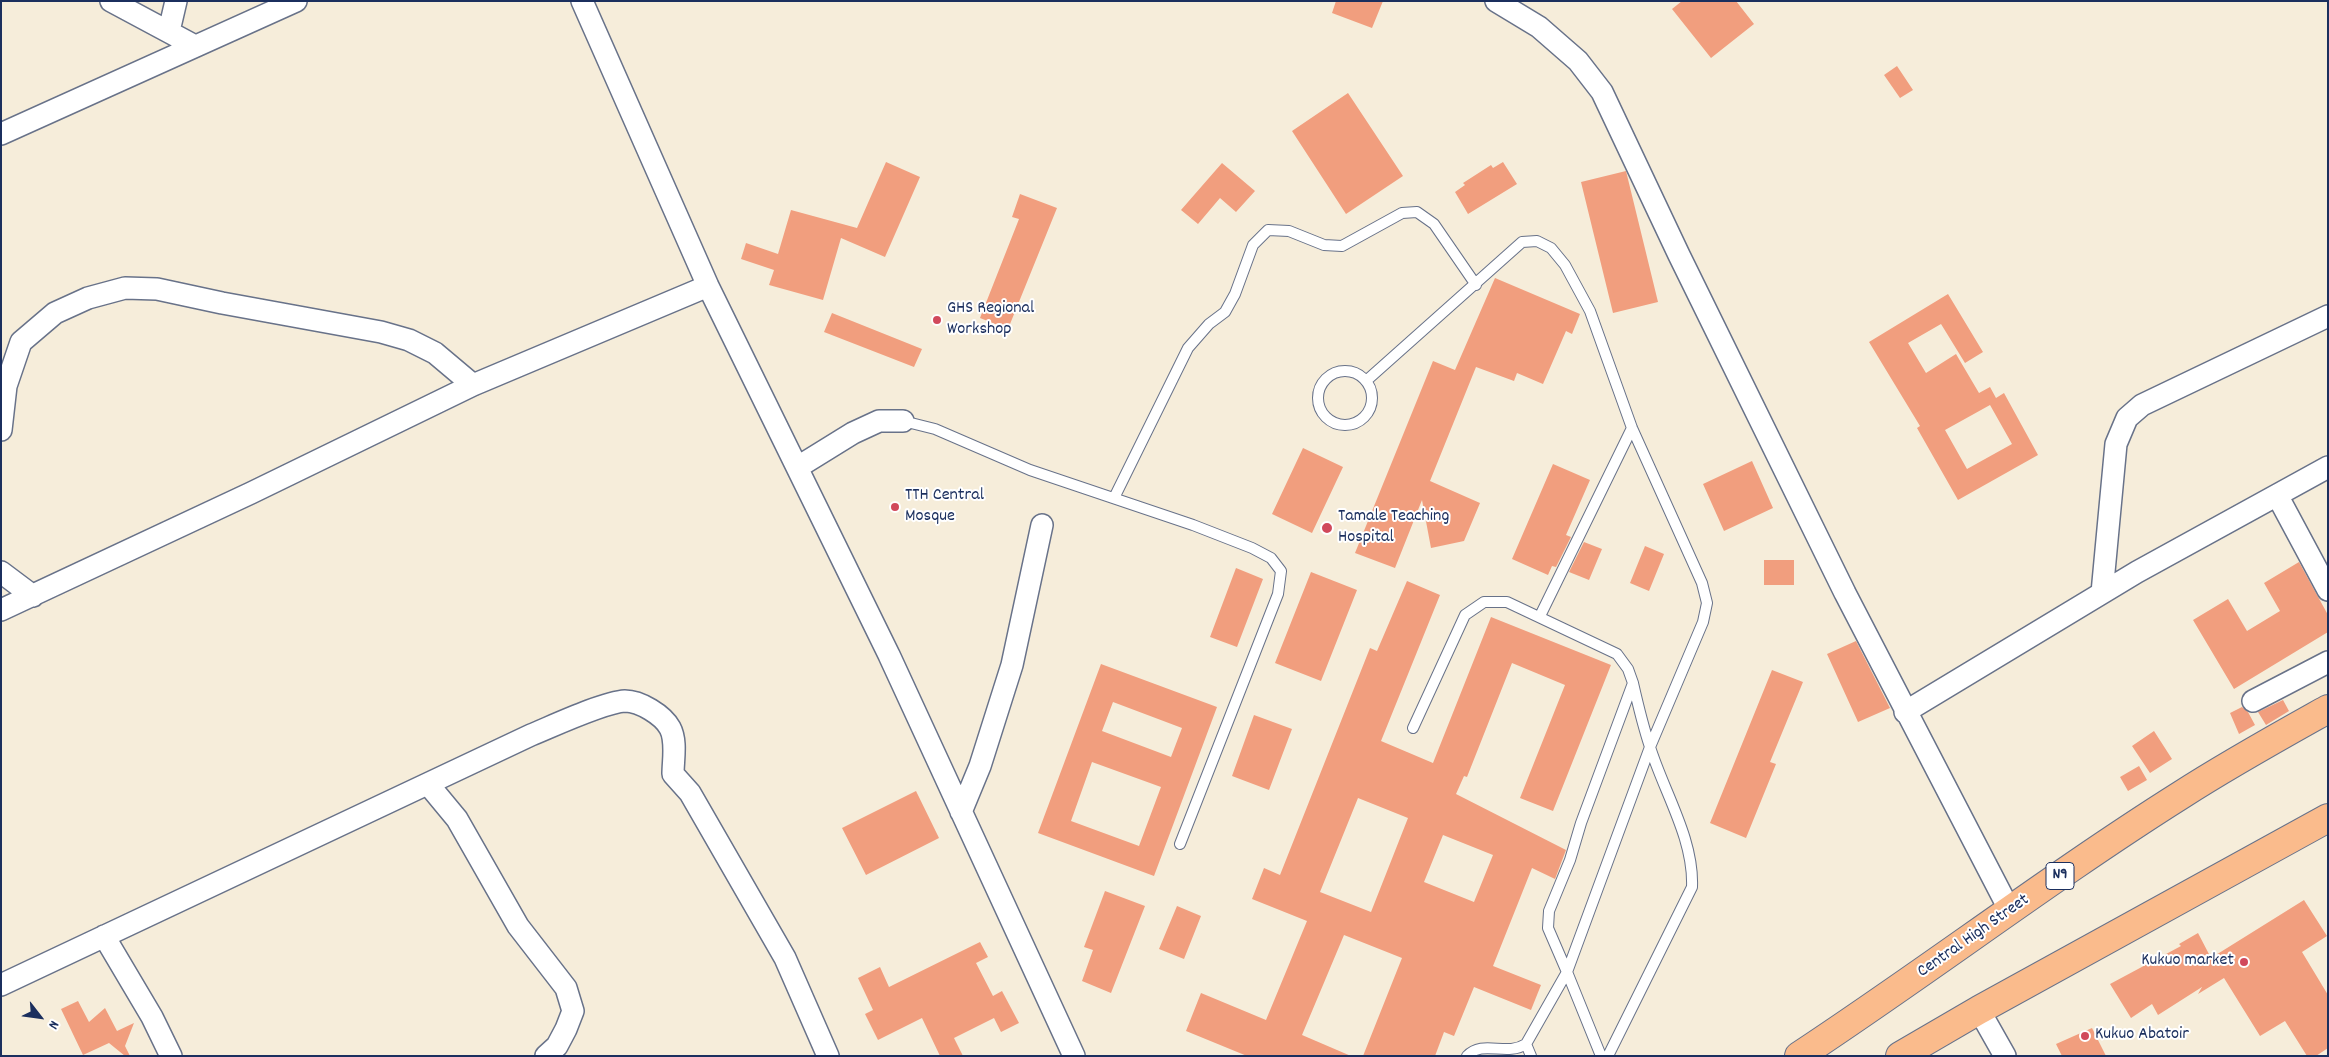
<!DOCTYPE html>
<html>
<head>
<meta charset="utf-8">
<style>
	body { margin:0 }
	#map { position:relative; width:2329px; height:1057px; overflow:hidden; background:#f6edda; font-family:Dekko,sans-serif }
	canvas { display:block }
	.frame { position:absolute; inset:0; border:2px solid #1b2f5e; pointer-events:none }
	.north { position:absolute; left:15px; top:992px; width:50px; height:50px; -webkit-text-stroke:4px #fff; paint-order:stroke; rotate:120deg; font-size:14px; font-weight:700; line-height:20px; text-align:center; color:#1b2f5e }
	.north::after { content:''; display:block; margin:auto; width:18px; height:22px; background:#1b2f5e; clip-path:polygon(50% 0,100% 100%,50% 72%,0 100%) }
</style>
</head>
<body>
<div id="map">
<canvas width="2329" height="1057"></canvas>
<div class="frame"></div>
<div class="north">N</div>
</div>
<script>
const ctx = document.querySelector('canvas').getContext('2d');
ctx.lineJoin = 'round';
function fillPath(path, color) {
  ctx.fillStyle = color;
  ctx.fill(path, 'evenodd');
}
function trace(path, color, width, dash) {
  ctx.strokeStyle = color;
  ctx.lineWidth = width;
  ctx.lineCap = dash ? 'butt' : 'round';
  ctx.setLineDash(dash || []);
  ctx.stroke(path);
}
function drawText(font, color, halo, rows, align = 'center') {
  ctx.font = font + ' Dekko,sans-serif';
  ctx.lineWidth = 4;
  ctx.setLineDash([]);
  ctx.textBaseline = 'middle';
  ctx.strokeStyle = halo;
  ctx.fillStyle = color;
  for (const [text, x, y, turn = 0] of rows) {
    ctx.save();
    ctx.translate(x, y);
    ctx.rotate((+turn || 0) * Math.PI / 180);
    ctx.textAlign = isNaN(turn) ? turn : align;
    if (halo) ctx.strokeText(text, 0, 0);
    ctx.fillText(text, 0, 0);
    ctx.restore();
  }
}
const building = new Path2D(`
	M1336 1H1383L1372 28 1332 13Z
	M1682 1H1736L1754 24 1711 58 1672 9Z
	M1897 66 1913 90 1900 98 1884 75Z
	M1348 93 1403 176 1346 214 1292 131Z
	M886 162 920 177 885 257 841 238 823 300 769 285 774 270 741 259 746 243 778 254 791 210 857 228Z
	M1503 162 1517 184 1468 214 1455 192 1465 185 1463 183 1491 165 1493 168Z
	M1222 163 1255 191 1236 212 1220 198 1198 224 1181 210Z
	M1626 171 1658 302 1613 313 1581 182Z
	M1020 194 1057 208 1008 329 980 318 1019 219 1012 217Z
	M1495 278 1580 314 1572 334 1566 331 1543 384 1517 373 1514 381 1476 367 1430 481 1480 503 1464 541 1431 548 1422 500 1395 568 1355 553 1433 361 1455 370Z
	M1948 294 1983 352 1965 363 1941 324 1908 343 1926 373 1956 354 1979 393 1990 387 1996 398 2004 393 2038 455 1958 500 1917 428 1920 426 1869 342ZM1990 405 2012 444 1967 469 1945 430Z
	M832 313 922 349 914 367 824 332Z
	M1303 448 1343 467 1312 533 1272 514Z
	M1752 461 1773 508 1724 531 1703 484Z
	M1553 464 1590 480 1566 535 1571 537 1556 567 1552 566 1548 575 1512 559Z
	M1584 542 1602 549 1589 580 1569 572Z
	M1645 546 1664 554 1649 591 1630 583Z
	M1764 560H1794V585H1764Z
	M2299 562 2328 615V632L2234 689 2193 620 2228 599 2247 631 2280 611 2264 583Z
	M1236 568 1263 579 1237 647 1210 637Z
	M1311 572 1357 590 1321 681 1275 663Z
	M1407 581 1440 595 1381 741 1433 763 1491 617 1611 665 1553 811 1520 798 1565 685 1512 663 1467 777 1464 776 1456 794 1566 850 1555 879 1532 868 1493 966 1541 985 1531 1010 1474 987 1454 1036 1444 1032 1435 1056H1363L1402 958 1344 935 1302 1035 1351 1056H1247L1186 1031 1201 993 1266 1020 1307 921 1252 899 1264 868 1280 875 1370 648 1377 651ZM1358 798 1408 818 1371 912 1320 892ZM1443 835 1493 855 1474 902 1424 882Z
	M1856 641 1890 708 1858 722 1827 654Z
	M1101 664 1217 707 1154 876 1038 833ZM1113 702 1182 728 1171 757 1102 731ZM1092 762 1161 787 1139 846 1071 821Z
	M1772 670 1803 682 1770 762 1776 764 1746 838 1710 823Z
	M2283 700 2289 711 2266 725 2258 712Z
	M2242 707 2248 712 2255 725 2239 734 2230 713Z
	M1254 715 1292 729 1269 790 1232 776Z
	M2154 731 2172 759 2150 773 2132 746Z
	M2139 766 2147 780 2128 791 2120 777Z
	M916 791 939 838 866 875 842 828Z
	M1105 891 1145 906 1111 993 1082 981 1093 950 1084 947Z
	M2304 900 2327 936 2302 952 2328 995V1048L2316 1056H2307L2285 1021 2260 1036 2224 978 2198 994 2202 987 2158 1015 2152 1004 2131 1018 2110 984 2181 946 2179 944 2198 933 2211 958Z
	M1177 906 1201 916 1184 959 1159 949Z
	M980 942 988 957 976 963 993 996 1002 991 1019 1023 1001 1032 994 1018 954 1038 963 1056H940L922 1018 878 1040 865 1014 873 1010 858 978 880 967 889 987Z
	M78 1001 89 1022 105 1008 117 1031 134 1023 125 1046 130 1056H125L109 1043 83 1055 61 1009Z
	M2092 1028 2106 1056H2062L2056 1044Z`);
const lane = new Path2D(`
	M1318 398a27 27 0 1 1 54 0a27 27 0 1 1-54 0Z
	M1366 381 1522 242 1537 241 1551 248 1565 265 1590 311 1632 428 1702 583 1707 603 1703 622 1650 747 1567 972 1601 1056
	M903 421 935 429 1030 470 1193 525 1252 548 1271 558 1281 571 1278 594 1180 844
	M1114 498 1188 348 1209 324 1225 312 1235 294 1253 245 1268 230 1289 231 1324 245 1342 246 1402 213 1417 212 1434 224 1476 285
	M1540 616 1632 428
	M1413 728 1465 615 1484 602H1507L1617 654 1628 669 1633 683 1581 823 1570 860 1549 911 1548 928 1567 972 1526 1044C1506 1057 1483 1039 1467 1056
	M1526 1044 1531 1056
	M1608 1056 1692 887C1694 839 1664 792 1650 747 1643 726 1638 705 1633 683`);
const street = new Path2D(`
	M111 1 195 46
	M582 1 708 286 889 655 1074 1056
	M1496 1 1539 27 1578 61 1602 92 1679 255 1845 593 2010 911
	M169 31 176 1
	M1 134 296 1
	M1 430 6 386 21 342 55 313 88 298 125 288 157 289 222 303 381 332 409 340 435 353 473 385
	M798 467 853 433 879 421H903
	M2277 495 2328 590
	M1 572 33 596
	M2102 593 2116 444 2127 418 2142 405 2328 316
	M1 610 251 493 473 385 708 286
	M2253 701 2328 662
	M1905 712 2137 572 2328 467
	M428 784 457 819 518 926 566 988 573 1011 566 1029 557 1046 546 1056
	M961 812 980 766 1012 665 1042 525
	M104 936 152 1017 171 1056
	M1 985 531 735C553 726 604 702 625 701 640 701 663 715 670 728 677 741 673 760 673 774L690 793 785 958 828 1056
	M1979 1010 2005 1056`);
const highway = new Path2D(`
	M1799 1056C1928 971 2051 877 2181 795 2229 764 2278 737 2328 709
	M1900 1056 1979 1010 2328 818`);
const markers = [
	[937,320,5,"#d1495b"],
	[895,507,5,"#d1495b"],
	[1327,528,6,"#d1495b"],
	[2244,962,5,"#d1495b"],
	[2085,1036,5,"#d1495b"]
];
const shields = [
	[2060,876,28]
];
const shieldNames = [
	["N9",2060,876]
];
const poiNames = [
	["GHS Regional",947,310],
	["Workshop",947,331],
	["TTH Central",905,497],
	["Mosque",905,518],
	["Tamale Teaching",1338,518],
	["Hospital",1338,539],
	["Kukuo market",2234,962,"right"],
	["Kukuo Abatoir",2095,1036]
];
const streetNames = [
	["Central High Street",1974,937,-35]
];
fillPath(building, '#f19e7e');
trace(lane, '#687289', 12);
trace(street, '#687289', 24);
trace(highway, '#687289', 30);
trace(lane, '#fff', 10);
trace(street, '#fff', 21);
trace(highway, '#fabb8c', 28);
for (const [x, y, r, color] of markers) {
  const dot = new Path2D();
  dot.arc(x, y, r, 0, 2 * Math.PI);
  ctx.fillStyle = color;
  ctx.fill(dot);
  trace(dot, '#fff', 2);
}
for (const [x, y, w] of shields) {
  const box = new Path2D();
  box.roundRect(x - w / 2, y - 13.5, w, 27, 4);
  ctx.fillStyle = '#fff';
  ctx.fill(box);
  trace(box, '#1b2f5e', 1);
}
drawText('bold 16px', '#1b2f5e', null, shieldNames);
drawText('18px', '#1b2f5e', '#fff', poiNames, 'left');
drawText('18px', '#1b2f5e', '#fff', streetNames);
</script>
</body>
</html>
